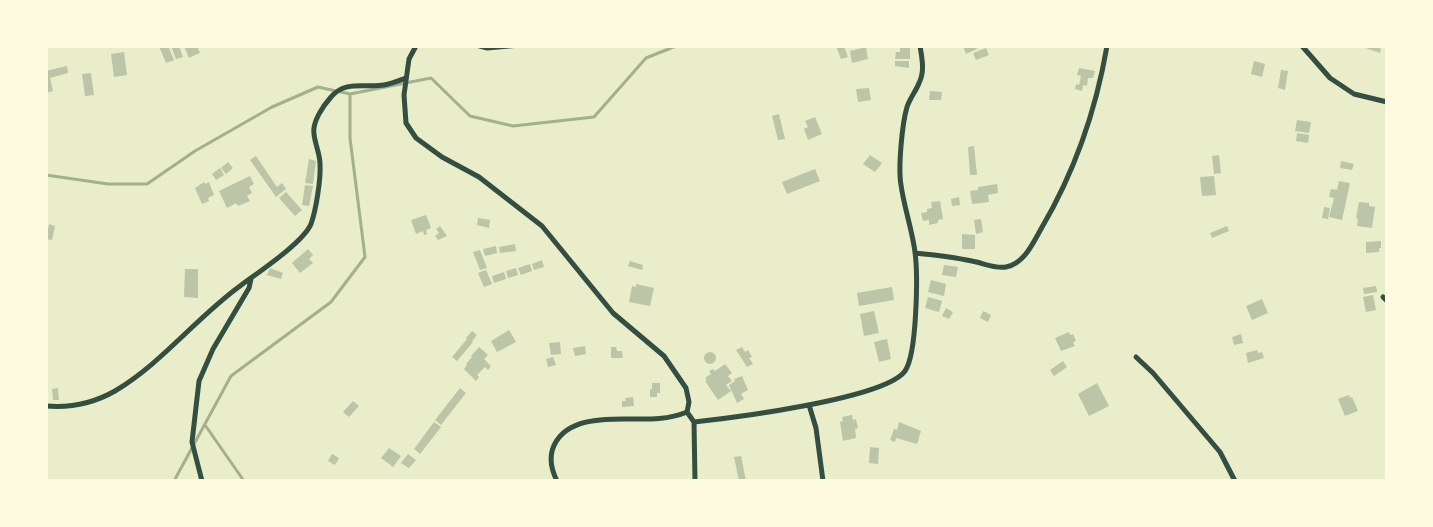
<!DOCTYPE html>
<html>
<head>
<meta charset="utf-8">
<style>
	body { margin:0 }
	#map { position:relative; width:1433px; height:527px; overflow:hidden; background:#e9edc9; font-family:Barlow,sans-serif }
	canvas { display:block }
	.frame { position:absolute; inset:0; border:48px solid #fefae0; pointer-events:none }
</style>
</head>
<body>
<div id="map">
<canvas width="1433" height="527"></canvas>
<div class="frame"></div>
</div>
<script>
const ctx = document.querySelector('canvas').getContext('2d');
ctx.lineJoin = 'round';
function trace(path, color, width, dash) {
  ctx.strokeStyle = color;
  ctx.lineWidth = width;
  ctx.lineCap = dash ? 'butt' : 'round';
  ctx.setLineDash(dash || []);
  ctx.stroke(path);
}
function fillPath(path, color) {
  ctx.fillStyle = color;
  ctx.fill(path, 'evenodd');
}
const stream = new Path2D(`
	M46 175 108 184H147L195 151 272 107 318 87 350 94 431 78 470 116 513 126 594 117 646 58 676 46
	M205 425 244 481
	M174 481 231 376 331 302 365 257 350 138V94`);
const building = new Path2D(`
	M159 46H168L174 60 166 63Z
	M171 46H179L183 57 176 59Z
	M184 46H197L200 53 189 58Z
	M836 46H844L848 57 841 59Z
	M963 46H976L977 49 966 54Z
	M1360 46H1381L1380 53Z
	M866 47 868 59 852 63 850 51Z
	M900 48H910V59H895L896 52H900Z
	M986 48 989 55 976 60 973 53Z
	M124 52 127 75 114 77 111 54Z
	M895 61H909V68L895 66Z
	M1254 61 1265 64 1262 77 1251 74Z
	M67 66 68 73 50 78 53 91 46 93V71Z
	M1079 68 1095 71 1093 78H1088L1087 86 1083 85 1082 91 1075 89 1076 84 1079 85 1081 76 1077 75Z
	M1281 70 1288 71 1285 90 1278 88Z
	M91 73 94 95 85 96 82 74Z
	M869 88 871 100 858 102 856 89Z
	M930 91 942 92 941 100H929Z
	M779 114 785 139 778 140 772 116Z
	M815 117 822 134 808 140 804 129 808 127 805 121Z
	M1297 120 1311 122 1309 133 1295 131Z
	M1297 133 1309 135 1308 143 1296 141Z
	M974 146 977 175H970L968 147Z
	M870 155 882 163 875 172 863 164Z
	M1219 155 1221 173 1214 174 1212 156Z
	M256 156 277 187 282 183 286 189 276 197 250 160Z
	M309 159 316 161 313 184 305 183Z
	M1341 161 1354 164 1352 170 1340 168Z
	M228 162 233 168 226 174 221 168Z
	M220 168 224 175 216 180 212 174Z
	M815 169 820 181 787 194 782 182Z
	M250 176 254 184 249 187 252 193 247 196 250 201 238 206 236 203 227 208 219 191Z
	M1214 176 1216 195 1202 196 1200 177Z
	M1339 181 1350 183 1342 220 1329 217 1334 198 1329 197 1331 189 1337 190Z
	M204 182 205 184 209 182 214 195 208 198 209 201 202 204 195 188Z
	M997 184 998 193 988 195 989 202 972 204 970 191 978 190V187Z
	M305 185 313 186 309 206 302 205Z
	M286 192 302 210 295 216 279 198Z
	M959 197 960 205 952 206 951 199Z
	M940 201 943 219 938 220V223L929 225V220L923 221 921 213 927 212V209L932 208 931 202Z
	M1359 202 1369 203V206L1375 207 1372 228 1357 226 1358 219 1356 218Z
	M1324 207 1330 208 1328 219 1322 218Z
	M426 215 431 228 426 230 427 234 424 235 423 231 416 234 411 220Z
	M478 218 490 220 489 228 477 225Z
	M981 219 983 232 976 234 974 220Z
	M49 224 55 226 52 240 46 239Z
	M440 226 447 236 438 240 435 236 439 233 436 229Z
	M1227 226 1229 231 1212 238 1210 233Z
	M962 234 975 235V249H962Z
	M1381 241V248H1379V252L1366 253V242Z
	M515 244 516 251 500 253 499 247Z
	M496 246 497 253 485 256 483 249Z
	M308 249 313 255 309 259 313 263 300 273 292 263Z
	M480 250 487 268 480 270 473 252Z
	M542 260 544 267 534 270 532 264Z
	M630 261 643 265 642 270 628 266Z
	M530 264 532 271 521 275 518 268Z
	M944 265 958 267 956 277 942 275Z
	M270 268 283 273 281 279 267 275Z
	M516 268 518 275 508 278 506 271Z
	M185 269H198V298L184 297Z
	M486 270 492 284 484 287 478 273Z
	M504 272 506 279 494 283 492 276Z
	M931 280 946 284 944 296 928 292Z
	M636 284 654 288 650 306 629 302 632 286 636 287Z
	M1376 286 1377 292 1364 294 1363 288Z
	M892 287 894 300 859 306 857 293Z
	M1373 295 1376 310 1366 312 1363 297Z
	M928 297 942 301 939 312 925 308Z
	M1262 299 1268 313 1252 320 1246 306Z
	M946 308 953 312 949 319 942 316Z
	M874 311 879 333 864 336 860 314Z
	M983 311 991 315 988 322 980 318Z
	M509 330 516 342 497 352 491 341Z
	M472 331 477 335 472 341 473 342 457 361 452 357 467 339 466 338Z
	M1069 332 1070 335 1073 334 1076 341 1073 342 1075 346 1061 351 1055 338Z
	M1241 334 1243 343 1234 345 1232 337Z
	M887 339 891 359 879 362 874 342Z
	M560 342 561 354 551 355 549 343Z
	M585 346 586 354 575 356 573 348Z
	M479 347 488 355 484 359 491 366 488 370 485 367 477 375 479 377 476 381 464 369 467 365 466 364 472 357 471 356Z
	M611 347H616L617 351H622L623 358H611Z
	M742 347 745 352 748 350 752 357 749 358 753 364 747 367 736 350Z
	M1257 350 1258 353 1262 352 1264 358 1248 363 1246 353Z
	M704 358a6 6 0 1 1 12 0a6 6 0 1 1-12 0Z
	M553 357 556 365 548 367 546 359Z
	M1063 361 1067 367 1054 376 1050 370Z
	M725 364 732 373 728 376 732 381 726 385 731 391 718 400 705 381 707 380 705 378 711 374 709 371 713 369 715 371Z
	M742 376 748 390 741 394 744 399 737 403 729 385 735 381 734 379Z
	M652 383H660V393H657V397H650V389H652Z
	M1097 383 1109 406 1089 416 1078 394Z
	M58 388 59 400H53L52 389Z
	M460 388 466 393 441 425 435 420Z
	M1349 395 1350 398 1352 397 1358 411 1345 416 1338 399Z
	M633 397 634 406 622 407V401H626L625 398Z
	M353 401 359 406 349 417 343 412Z
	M852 415 853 420 856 419 858 428 855 429 856 438 843 441 840 422 843 421 842 417Z
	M434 422 441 427 420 454 414 449Z
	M899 422 921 431 917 444 896 438 895 442 890 440 894 429 897 430Z
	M870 447 879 448 878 464 869 463Z
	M389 448 401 456 393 467 381 458Z
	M332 454 339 458 335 465 328 461Z
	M408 454 416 460 409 468 401 463Z
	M741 456 746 481H739L734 457Z`);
const service = new Path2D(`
	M476 46 487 49 520 46`);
const minor = new Path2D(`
	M416 46 409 59 404 95 406 123 416 138 442 157 479 177 542 226 613 313 664 356 686 388 689 402 687 412
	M1302 46 1330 78 1354 94 1387 102
	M915 253C935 255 953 257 972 261 983 263 995 269 1006 267 1024 264 1033 243 1041 229 1074 173 1096 110 1107 46
	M1383 297 1387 301
	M1136 357 1153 373 1220 452 1235 481
	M809 405 816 428 823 481
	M46 406C70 408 94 403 115 391 162 363 196 318 240 286 257 273 303 243 311 224 316 210 321 179 320 164 320 154 315 144 314 134 312 122 323 106 331 97 345 80 365 88 384 85 391 84 398 81 406 78
	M687 412 694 422 695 481
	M694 422C731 418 885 399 905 371 917 354 918 275 915 252 912 229 904 207 901 185 898 168 902 124 907 107 910 98 916 91 919 83 925 71 922 59 920 46
	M202 481 192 442 199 381 213 349 249 288 251 279
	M557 481C541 449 560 426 592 421 623 415 656 425 687 412`);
trace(stream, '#a3b18a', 3);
fillPath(building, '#bcc5a7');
trace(service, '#344e41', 3);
trace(minor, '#344e41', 5);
</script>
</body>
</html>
